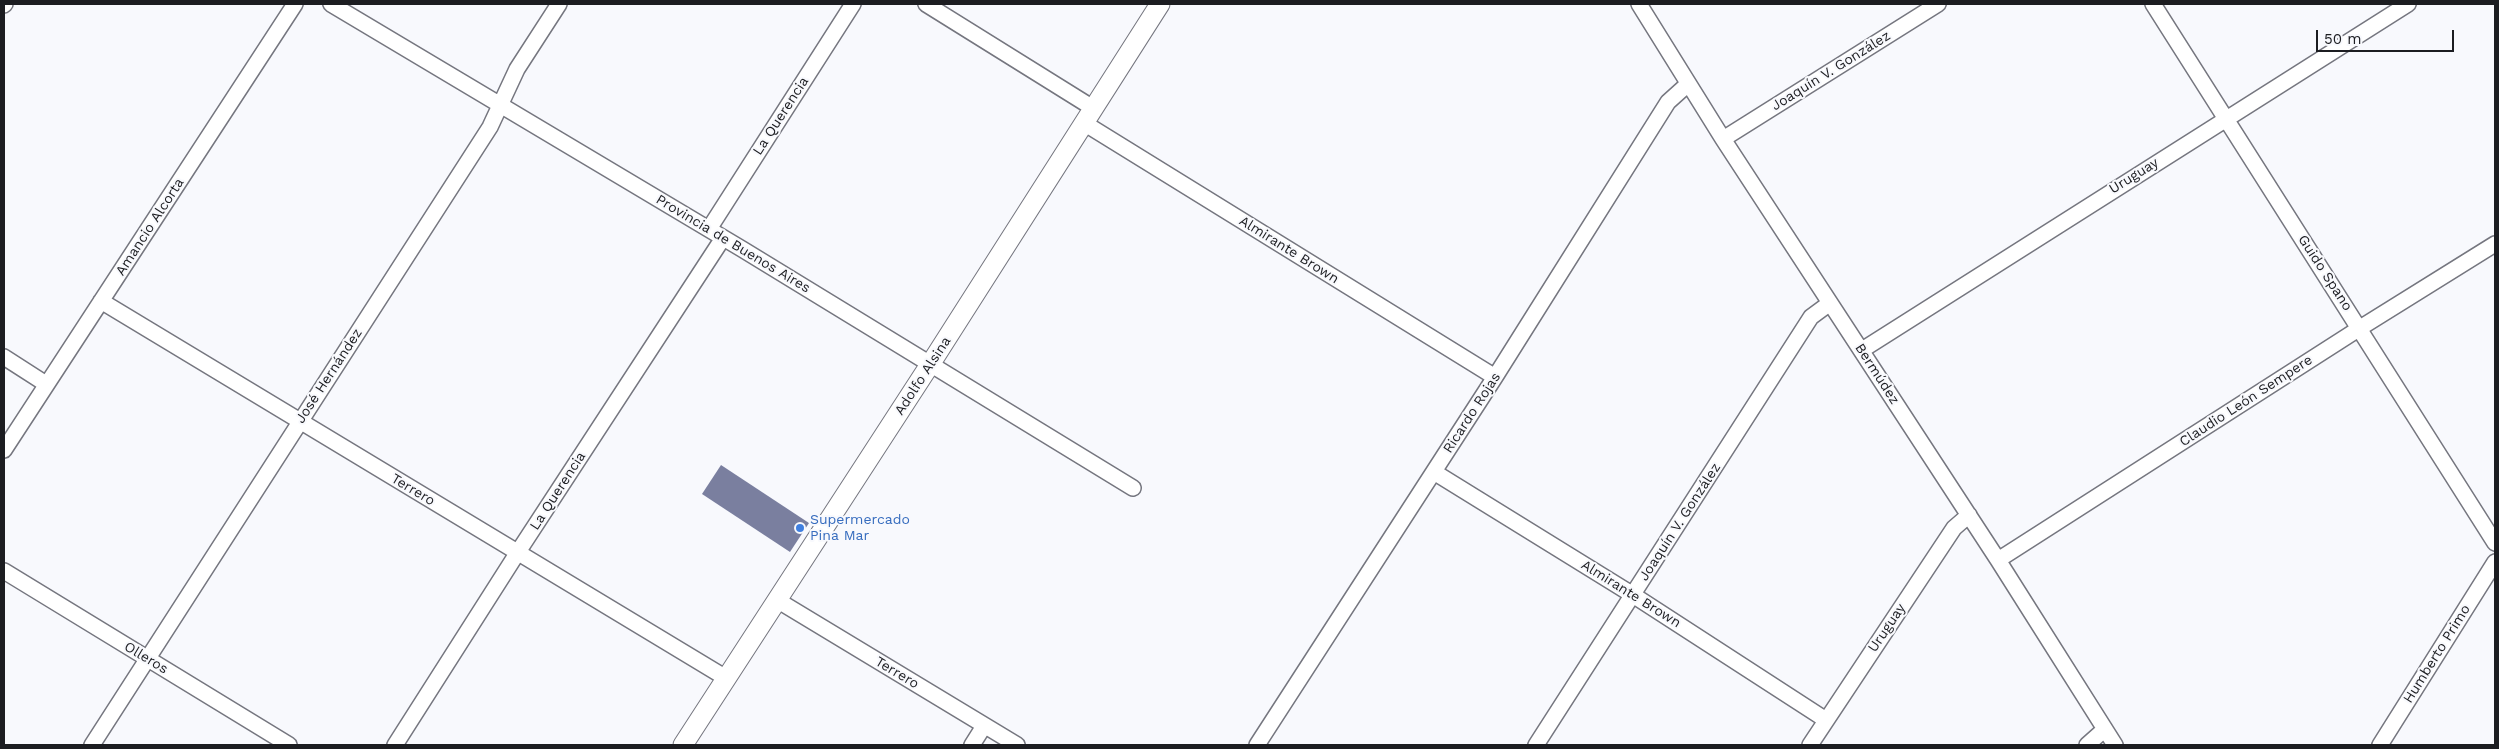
<!DOCTYPE html>
<html>
<head>
<meta charset="utf-8">
<style>
	body { margin:0 }
	#map { position:relative; width:2499px; height:749px; overflow:hidden; background:#f8f9fd; font-family:"Work Sans",sans-serif }
	canvas { display:block }
	.frame { position:absolute; inset:0; border:5px solid #1c1d21; pointer-events:none }
	.scale { position:absolute; left:2316px; top:30px; width:138px; height:22px; box-sizing:border-box; border:2px solid #1c1d21; border-top:0; padding-left:6px; font-size:15px; line-height:18px; white-space:nowrap; color:#1c1d21; -webkit-text-stroke:4px #f8f9fd; paint-order:stroke }
</style>
</head>
<body>
<div id="map">
<canvas width="2499" height="749"></canvas>
<div class="frame"></div>
<div class="scale">50 m</div>
</div>
<script>
const ctx = document.querySelector('canvas').getContext('2d');
ctx.lineJoin = 'round';
function fillPath(path, color) {
  ctx.fillStyle = color;
  ctx.fill(path, 'evenodd');
}
function trace(path, color, width, dash) {
  ctx.strokeStyle = color;
  ctx.lineWidth = width;
  ctx.lineCap = dash ? 'butt' : 'round';
  ctx.setLineDash(dash || []);
  ctx.stroke(path);
}
function drawText(font, color, halo, rows, align = 'center') {
  ctx.font = font + ' "Work Sans",sans-serif';
  ctx.lineWidth = 4;
  ctx.setLineDash([]);
  ctx.textBaseline = 'middle';
  ctx.strokeStyle = halo;
  ctx.fillStyle = color;
  for (const [text, x, y, turn = 0] of rows) {
    ctx.save();
    ctx.translate(x, y);
    ctx.rotate((+turn || 0) * Math.PI / 180);
    ctx.textAlign = isNaN(turn) ? turn : align;
    if (halo) ctx.strokeText(text, 0, 0);
    ctx.fillText(text, 0, 0);
    ctx.restore();
  }
}
const building = new Path2D(`
	M721 465 809 523 790 552 702 494Z`);
const minor = new Path2D(`
	M331 4 742 249 1133 488
	M926 4 1093 108
	M1639 4 1723 139 1998 560 2115 745
	M2153 4 2495 543
	M4 5 5 4
	M1084 123 1495 377
	M1723 139 1938 4
	M709 229 853 4
	M101 301 726 678
	M1862 350 2408 4
	M4 357 46 384
	M4 450 295 4
	M1434 472 1633 595 1826 720
	M1998 560 2360 328 2495 244
	M4 571 289 745
	M777 600 1017 745
	M92 745 490 127 517 69 559 4
	M395 745 518 552 723 238
	M972 745 984 726
	M1257 745 1495 377 1668 102 1688 84
	M1536 745 1811 317 1830 303
	M1810 745 1954 528 1969 515
	M2087 745 2105 729
	M2380 745 2495 562`);
const tertiary = new Path2D(`
	M683 745 931 363 1160 4`);
const markers = [
	[800,528,5,"#3f7fe0"]
];
const streetNames = [
	["Joaquín V. González",1831,71,-32],
	["La Querencia",781,116,-57],
	["Uruguay",2134,176,-32],
	["Amancio Alcorta",150,227,-57],
	["Provincia de Buenos Aires",733,244,31],
	["Almirante Brown",1289,250,32],
	["Guido Spano",2325,273,57],
	["Bermúdez",1877,374,57],
	["José Hernández",329,376,-57],
	["Adolfo Alsina",923,376,-57],
	["Claudio León Sempere",2246,401,-33],
	["Ricardo Rojas",1472,413,-57],
	["Terrero",413,490,31],
	["La Querencia",558,491,-57],
	["Joaquín V. González",1680,522,-57],
	["Almirante Brown",1631,594,32],
	["Uruguay",1887,628,-56],
	["Humberto Primo",2437,654,-58],
	["Olleros",146,658,31],
	["Terrero",897,673,31]
];
const shopNames = [
	["Supermercado",810,520],
	["Pina Mar",810,536]
];
fillPath(building, '#7a7f9f');
trace(minor, '#75767f', 18);
trace(tertiary, '#75767f', 21);
trace(minor, '#fff', 15);
trace(tertiary, '#fff', 19);
for (const [x, y, r, color] of markers) {
  const dot = new Path2D();
  dot.arc(x, y, r, 0, 2 * Math.PI);
  ctx.fillStyle = color;
  ctx.fill(dot);
  trace(dot, '#f8f9fd', 2);
}
drawText('14px', '#1c1d21', '#f8f9fd', streetNames);
drawText('14px', '#366cbe', '#f8f9fd', shopNames, 'left');
</script>
</body>
</html>
